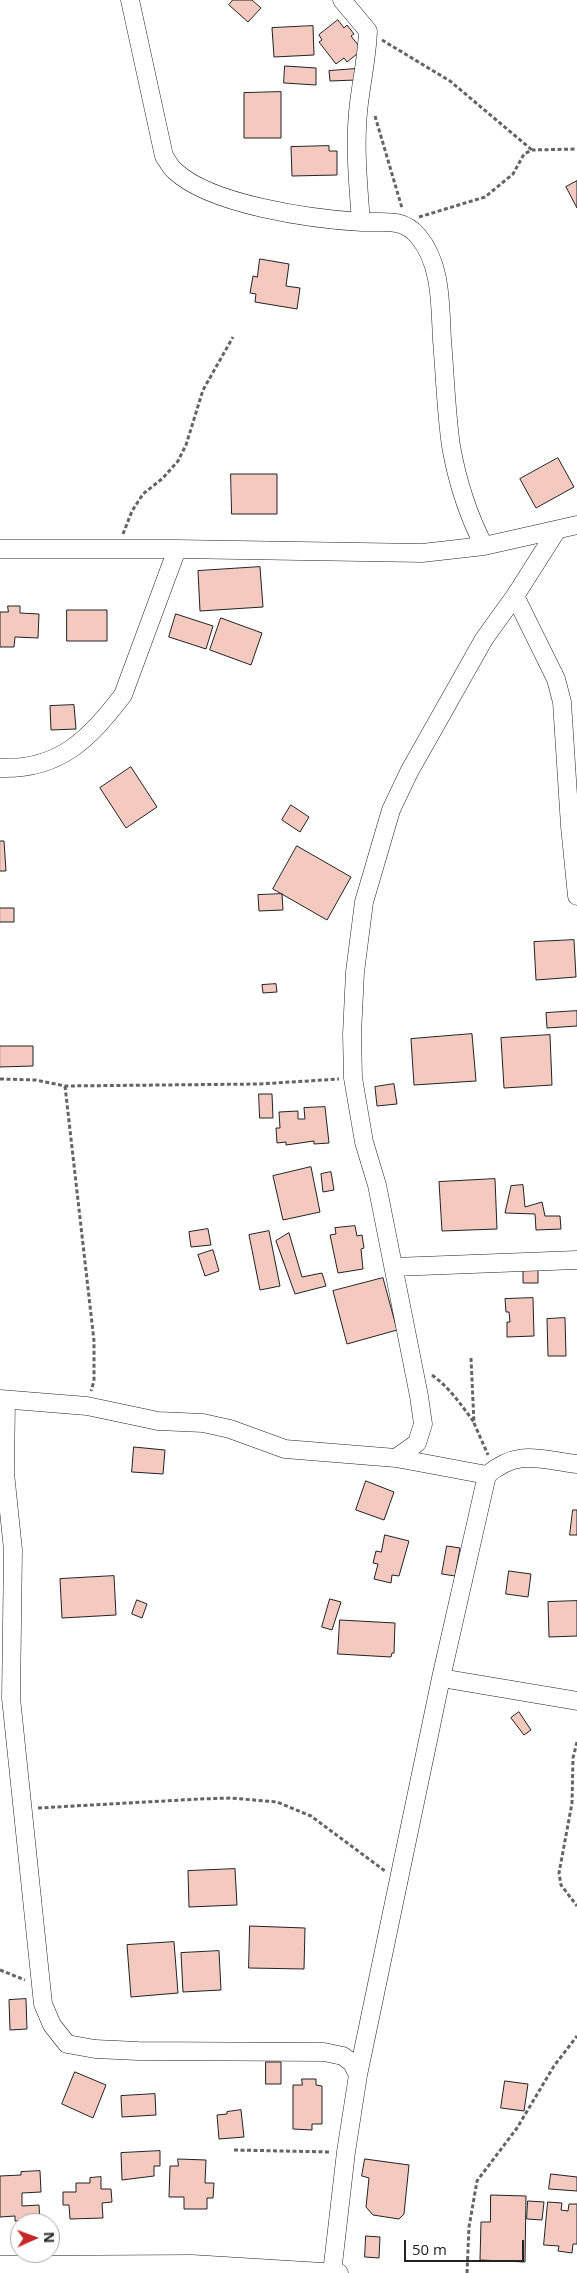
<!DOCTYPE html>
<html>
<head>
<meta charset="utf-8">
<style>
	body { margin:0 }
	#map { position:relative; width:577px; height:2273px; overflow:hidden; background:#fff; font-family:"Open Sans",sans-serif }
	canvas { display:block }
	.north { position:absolute; left:10px; top:2213px; width:50px; height:50px; box-sizing:border-box; background:#fff; border:1px solid #a7a7a7; border-radius:50%; rotate:88deg; font-size:14px; font-weight:700; line-height:20px; text-align:center; color:#222 }
	.north::after { content:''; display:block; margin:auto; width:18px; height:22px; background:#c62828; clip-path:polygon(50% 0,100% 100%,50% 72%,0 100%) }
	.scale { position:absolute; left:404px; top:2240px; width:120px; height:22px; box-sizing:border-box; border:2px solid #222; border-top:0; padding-left:6px; font-size:15px; line-height:18px; white-space:nowrap; color:#222; -webkit-text-stroke:4px #fff; paint-order:stroke }
</style>
</head>
<body>
<div id="map">
<canvas width="577" height="2273"></canvas>
<div class="north">N</div>
<div class="scale">50 m</div>
</div>
<script>
const ctx = document.querySelector('canvas').getContext('2d');
ctx.lineJoin = 'round';
function fillPath(path, color) {
  ctx.fillStyle = color;
  ctx.fill(path, 'evenodd');
}
function trace(path, color, width, dash) {
  ctx.strokeStyle = color;
  ctx.lineWidth = width;
  ctx.lineCap = dash ? 'butt' : 'round';
  ctx.setLineDash(dash || []);
  ctx.stroke(path);
}
const building = new Path2D(`
	M233 0H252L261 8 248 22 229 5Z
	M338 20 344 28 347 25 354 34 351 36 362 50 347 62 344 58 336 64 319 42 322 40 319 35Z
	M313 26 314 55 274 57 272 28Z
	M285 66 316 68V85L284 83Z
	M355 69 356 80 330 81 329 71Z
	M281 92V138H244V93Z
	M329 146V151H337V175L292 176 291 147Z
	M577 181V208L566 187Z
	M260 259 289 264 286 286 300 288 297 309 255 302 256 294 250 293 253 276 257 277Z
	M558 458 574 487 536 508 520 479Z
	M231 474H277V514H232Z
	M260 567 263 607 200 611 198 571Z
	M8 606H20V613L39 614 38 638 15 637 14 647H0V612H8Z
	M67 610H107V641H67Z
	M176 614 213 626 206 649 169 637Z
	M221 618 262 633 251 665 210 650Z
	M74 705 76 729 51 730 50 706Z
	M131 767 157 807 126 828 100 788Z
	M291 805 309 817 300 832 282 820Z
	M0 841H4L6 871H0Z
	M297 846 351 877 327 920 273 889Z
	M282 894 283 910 259 911 258 895Z
	M0 908H14V922H0Z
	M574 940 576 977 536 980 534 942Z
	M276 984 277 992 263 993 262 985Z
	M577 1011V1026L547 1028 546 1013Z
	M472 1034 476 1081 414 1085 411 1039Z
	M550 1035 552 1085 504 1088 501 1038Z
	M0 1046H33V1066L0 1067Z
	M394 1084 397 1104 377 1106 375 1087Z
	M259 1094H272L273 1118H260Z
	M325 1107 329 1143 314 1144V1141L286 1145V1142L277 1143 276 1128H280L279 1112 298 1111V1119H305L304 1108Z
	M311 1167 320 1212 283 1220 273 1176Z
	M331 1172 334 1190 323 1192 321 1174Z
	M495 1179 497 1229 442 1231 439 1182Z
	M523 1185 525 1207 542 1202 545 1216H560L561 1229 536 1230 535 1214 505 1213 511 1186Z
	M355 1226 357 1236 362 1235 364 1248 361 1249 363 1269 338 1273 330 1235 336 1234 335 1228Z
	M208 1229 211 1245 191 1247 189 1232Z
	M269 1231 280 1286 260 1290 249 1235Z
	M289 1233 302 1277 322 1273 326 1286 295 1294 276 1241Z
	M213 1250 219 1271 205 1276 198 1255Z
	M538 1264V1283H523V1265Z
	M383 1278 397 1330 347 1344 333 1291Z
	M533 1298 534 1336 507 1337V1322H510L509 1312H506L505 1299Z
	M565 1318 566 1356H548L547 1319Z
	M134 1447 165 1450 163 1474 132 1472Z
	M366 1481 394 1492 384 1520 356 1510Z
	M573 1510H577V1535H570Z
	M385 1535 409 1541 399 1576 392 1575 391 1583 374 1579 378 1564 373 1563 376 1551 381 1552Z
	M447 1546 460 1548 455 1576 442 1574Z
	M509 1571 531 1574 528 1597 506 1594Z
	M114 1576 116 1615 62 1618 60 1579Z
	M330 1599 341 1602 332 1630 322 1627Z
	M137 1600 147 1604 142 1618 132 1614Z
	M577 1601V1636L549 1637 548 1602Z
	M340 1620 395 1623 394 1653H392L391 1657 338 1654Z
	M519 1712 531 1730 524 1735 511 1718Z
	M235 1869 237 1905 189 1907 188 1871Z
	M250 1926 305 1928 304 1969 249 1968Z
	M174 1942 178 1993 131 1997 127 1945Z
	M219 1951 221 1990 183 1992 181 1953Z
	M26 1999 27 2029 10 2030 9 2000Z
	M266 2062H281V2084H266Z
	M75 2072 106 2085 93 2118 62 2104Z
	M302 2079H316V2085L322 2086V2124H312V2130L293 2129V2085H302Z
	M505 2081 528 2084 524 2111 501 2108Z
	M155 2094 156 2115 122 2117 121 2096Z
	M241 2110 244 2137 219 2139 217 2115 227 2114V2112Z
	M160 2151V2166H154V2176L122 2180 121 2153Z
	M178 2159 206 2160 205 2183H214L213 2198H207V2209H184V2197H169L170 2166H178Z
	M365 2159 409 2165 404 2214 399 2219 373 2215 366 2207 369 2178 362 2176Z
	M40 2171 41 2192 22 2193V2206L39 2205 40 2223H20V2221H15V2216L0 2217V2176L21 2175V2172Z
	M551 2174 577 2177V2191L549 2189Z
	M101 2177V2189H111L112 2202 102 2203 103 2218 70 2219 69 2205H63V2192H76V2183H90V2178Z
	M491 2195 526 2196 525 2262 480 2260 481 2222H490Z
	M528 2201 544 2202 542 2220 527 2219Z
	M548 2202 562 2203 561 2210 568 2211 569 2204H577V2244H573L572 2253 558 2251 559 2246 544 2245Z
	M366 2236 380 2237 379 2258 365 2257Z`);
const path = new Path2D(`
	M382 40 450 81 532 150
	M375 116 402 208
	M419 217 485 197 513 174 524 154 532 150 577 149
	M123 534 132 511 143 494 163 478 178 461 186 445 203 390 233 337
	M0 1079 36 1080 65 1086 259 1084 339 1079
	M65 1086 94 1341V1381L91 1391
	M471 1358 474 1423 488 1455
	M432 1375C450 1388 461 1405 474 1422
	M577 1742 573 1758 572 1803 559 1873 561 1885 577 1906
	M38 1808 200 1799 231 1798 277 1802 311 1816 385 1871
	M0 1970 25 1980
	M234 2150 331 2152
	M467 2273 469 2227 477 2181 517 2128 554 2066 577 2036`);
const minor = new Path2D(`
	M130 0 164 156C167 160 170 167 175 171 211 205 312 219 362 222 383 223 402 217 418 236 442 264 440 306 442 340 445 375 446 411 451 446 457 480 468 515 484 546
	M342 0 368 31C367 56 362 79 359 103 354 143 358 182 361 222
	M0 549H177L422 553 484 546 577 525
	M515 596 556 679 562 702 570 826 577 896
	M0 768C60 770 89 739 123 695L177 549
	M394 1267 577 1260
	M0 1399 87 1406 158 1421 203 1423 230 1429 285 1449 396 1458 417 1443 423 1424 419 1396 377 1185 364 1142 353 1078 352 1034 355 972 364 902 391 810 409 772 484 639 515 596 557 530
	M6 1400 5 1473 13 1550 11 1698 43 2004 52 2025 67 2044 95 2049 138 2051 324 2052 343 2056 352 2063 358 2075 346 2152 332 2273
	M396 1458 487 1475
	M441 1678 577 1701
	M358 2075 441 1678 487 1475C519 1448 540 1460 577 1464
	M0 2265 192 2264 339 2273`);
fillPath(building, '#f3c9c0');
trace(building, '#222', 1);
trace(minor, '#222', 19);
trace(path, '#646464', 3, [4, 2.5]);
trace(minor, '#fff', 18);
</script>
</body>
</html>
